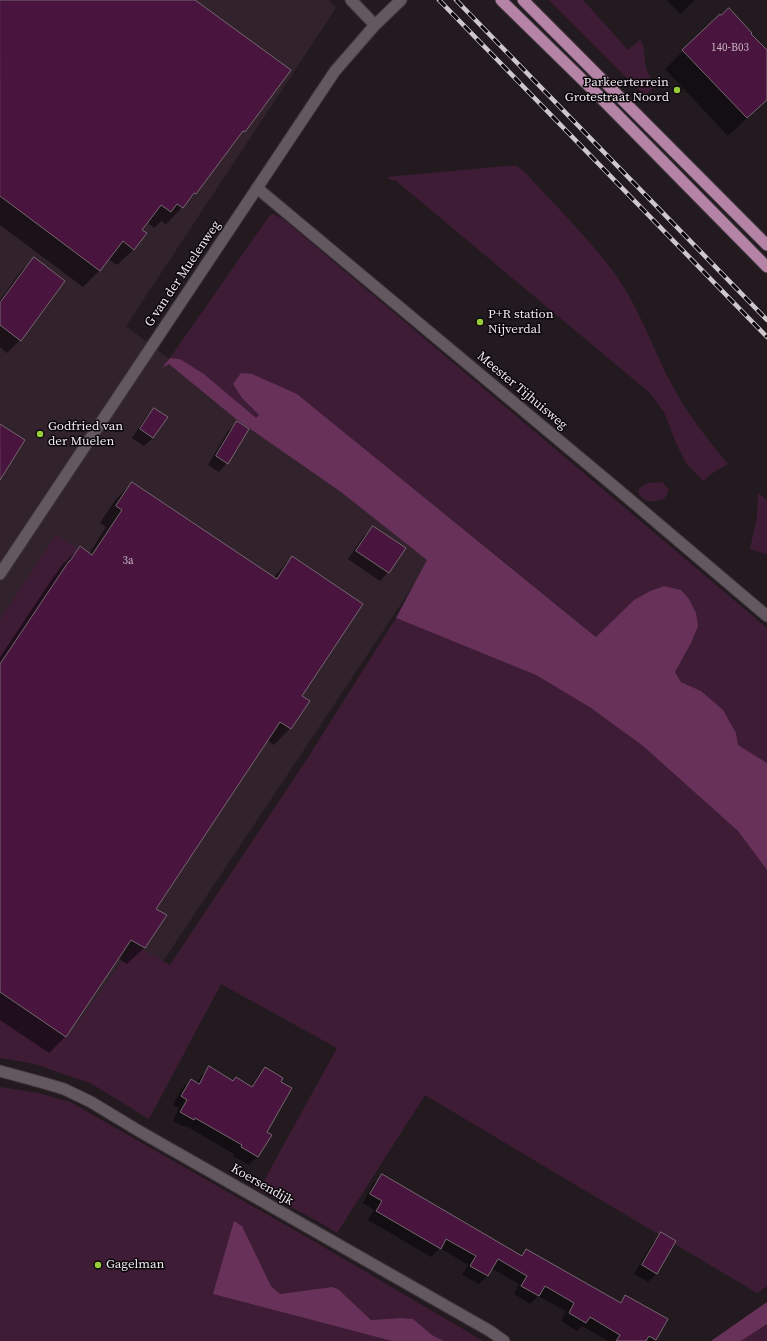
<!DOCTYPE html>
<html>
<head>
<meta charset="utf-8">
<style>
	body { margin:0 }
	canvas { display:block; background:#231a20 }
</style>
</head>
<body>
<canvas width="767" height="1341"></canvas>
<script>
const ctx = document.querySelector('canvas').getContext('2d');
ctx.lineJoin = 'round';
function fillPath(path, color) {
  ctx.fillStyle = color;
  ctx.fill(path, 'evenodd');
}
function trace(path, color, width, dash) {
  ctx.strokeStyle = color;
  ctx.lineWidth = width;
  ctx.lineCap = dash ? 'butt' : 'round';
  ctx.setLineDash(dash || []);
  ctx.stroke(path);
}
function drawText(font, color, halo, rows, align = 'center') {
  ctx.font = font + ' "Source Serif 4",serif';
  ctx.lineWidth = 3;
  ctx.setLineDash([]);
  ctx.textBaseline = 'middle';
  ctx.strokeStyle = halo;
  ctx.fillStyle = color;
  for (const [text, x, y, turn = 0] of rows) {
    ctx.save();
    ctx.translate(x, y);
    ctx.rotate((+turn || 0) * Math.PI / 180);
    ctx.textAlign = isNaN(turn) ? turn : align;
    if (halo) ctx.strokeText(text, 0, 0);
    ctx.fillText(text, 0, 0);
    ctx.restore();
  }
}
const built = new Path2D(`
	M0 0H329L336 8 126 326 431 559 88 1074 0 1023Z`);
const green = new Path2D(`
	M549 0H583L628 50 640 40C645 47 644 53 645 62 646 71 650 78 656 85L645 96Z
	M507 166H516L524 171C554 205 588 237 615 274 640 309 653 350 673 387 688 415 708 440 728 464L714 472 703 481 686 463 676 443 664 412 650 393 395 180H392L387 177Z
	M273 214 283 219 767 628V763L738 745 736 733 701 691 681 682 675 672 691 643 696 613 689 599 681 590 664 586 650 591 634 600 597 637 297 394 242 398 259 415 256 419 204 374 180 359 170 358 270 215Z
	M662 482 669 490 664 499C653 502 644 504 638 492 642 481 653 483 662 482Z
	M758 493 767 500V554L750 549 757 517Z
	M56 535 81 551 0 671V620Z
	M396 618 536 675 591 708 643 746 738 831 767 870V1286L757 1293 425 1095 337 1233 319 1222 259 1190 337 1048 221 984 149 1119 92 1084 35 1064 0 1058V994L67 1038 134 945 170 965 309 756Z
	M0 1087 38 1093 70 1102 315 1242 483 1341H444L432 1335 413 1319 402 1318 371 1320 338 1289 332 1287 280 1294 271 1286 242 1226 213 1294 392 1341H0Z
	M767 1324V1341H741Z`);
const forest = new Path2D(`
	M170 358 180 359 204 374 256 418 259 415 242 398 233 384 241 373 252 374 297 394 596 637 634 600 650 591 664 586 681 590 689 599 696 613 698 626 691 643 675 672 681 682 701 691 723 710 736 733 738 745 767 763V870L738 831 643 746 591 708 536 675 396 618 427 560 341 492 236 419 169 364 162 368Z
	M234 1221 242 1226 271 1286 280 1294 332 1287 338 1289 371 1320 402 1318 413 1319 432 1335 444 1341H392L213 1294Z
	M767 1302V1324L741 1341H711Z`);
const shadow = new Path2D(`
	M0 0H194L244 131 235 140 195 194 166 224 161 221 154 228 147 222 141 230 134 249 117 265 108 259 100 270 83 287 0 225Z
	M667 0H695L680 14Z
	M750 34 767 51V99L728 136 665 69 683 51Z
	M34 259 20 340 7 353 0 347V300L21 271Z
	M154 409 167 417 153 438 144 446 132 438 146 417Z
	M237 422 247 429 227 463 219 472 208 465 228 431Z
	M132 483 273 578 292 557 300 696 290 728 274 745 267 740 155 909 165 916 144 948 127 964 118 958 66 1036 49 1053 0 1020V657L52 579 63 564 80 548 89 554 106 527 100 523 116 499Z
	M373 527 388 572 380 581 348 559 364 536Z
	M209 1068 233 1081 250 1087 257 1077 265 1068 266 1133 270 1135 257 1157 249 1165 233 1156 234 1154 186 1126 185 1127 173 1121 179 1108 173 1105 182 1088 191 1080 197 1083 201 1076Z
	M382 1176 520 1256 527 1250 619 1303 626 1296 655 1339 653 1341H608L582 1326 577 1331 561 1321 566 1311 538 1296 530 1304 514 1294 519 1284 491 1268 487 1276 479 1284 462 1275 468 1265 440 1248 431 1257 368 1220 374 1210 363 1203 373 1184Z
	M662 1233 675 1241 656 1274 648 1282 634 1274 653 1242Z`);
const building = new Path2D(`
	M0 0H195L291 70 245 132 243 131 196 194 194 193 183 208 177 204 171 212 161 205 142 230 147 233 134 250 123 241 100 271 0 196Z
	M729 8 752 33 751 34 767 50V100L747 118 682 50 720 14 721 15Z
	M34 257 65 281 21 341 0 325V303Z
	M154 408 168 417 153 438 140 429Z
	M237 421 249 429 228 464 216 456Z
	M0 424 25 440 0 480Z
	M132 482 277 579 292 556 363 604 302 696 310 701 291 729 280 722 156 909 167 915 145 948 131 940 66 1037 0 992V664L69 561H70L80 546 92 555 122 510 116 506Z
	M373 526 406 548 389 573 356 551Z
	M209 1066 233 1081 236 1077 252 1087 265 1067 283 1078 281 1082 292 1088 267 1132 272 1135 258 1157 241 1147 242 1145 195 1118 194 1120 180 1112 187 1100 181 1096 191 1079 199 1084Z
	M382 1174 522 1256 526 1249 621 1303 625 1295 668 1319 656 1340 649 1336 646 1341H616L620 1335 590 1317 586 1323 569 1313 574 1303 545 1286 539 1296 521 1286 527 1276 498 1259 488 1276 470 1266 476 1256 446 1239 441 1249 376 1211 382 1201 370 1194Z
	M661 1232 676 1241 657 1274 642 1265Z`);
const minor = new Path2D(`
	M351 0 375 25
	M257 188 615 487 767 616
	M0 1071 44 1083 64 1089 91 1102 139 1131 490 1331 504 1341`);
const tertiary = new Path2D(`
	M0 574 335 71 375 25 401 0`);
const primary = new Path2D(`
	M501 0 595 92 767 267
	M523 0 767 245`);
const rail = new Path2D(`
	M439 0 767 337
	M456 0 767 320`);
const markers = [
	[677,90,4,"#97cc38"],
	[480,322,4,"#97cc38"],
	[40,434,4,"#97cc38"],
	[98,1265,4,"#97cc38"]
];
const numberNames = [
	["140-B03",730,48],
	["3a",128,561]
];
const poiNames = [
	["Parkeerterrein",669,83,"right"],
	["Grotestraat Noord",669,98,"right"],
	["P+R station",488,315],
	["Nijverdal",488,330],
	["Godfried van",48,427],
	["der Muelen",48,442],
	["Gagelman",106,1265]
];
const streetNames = [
	["G van der Muelenweg",183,274,-56],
	["Meester Tijhuisweg",522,391,40],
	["Koersendijk",262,1185,30]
];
fillPath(built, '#31222c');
fillPath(green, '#3f1c36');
fillPath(forest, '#68315a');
fillPath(shadow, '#0007');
fillPath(building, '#49143d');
trace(building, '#746870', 1);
trace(minor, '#3e373c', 13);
trace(tertiary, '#3e373c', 13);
trace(primary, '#3e373c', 13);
trace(minor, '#645860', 11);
trace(tertiary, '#645860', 11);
trace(primary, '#b483a6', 11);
trace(rail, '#cec7cc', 4.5);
trace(rail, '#0a0609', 3, [9]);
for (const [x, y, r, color] of markers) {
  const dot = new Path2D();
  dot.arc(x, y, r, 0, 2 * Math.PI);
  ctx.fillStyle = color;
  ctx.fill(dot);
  trace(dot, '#0a0609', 1.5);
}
drawText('11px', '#c5b2c0', null, numberNames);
drawText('13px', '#eee7ec', '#0a0609', poiNames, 'left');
drawText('13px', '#eee7ec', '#0a0609', streetNames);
</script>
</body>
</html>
